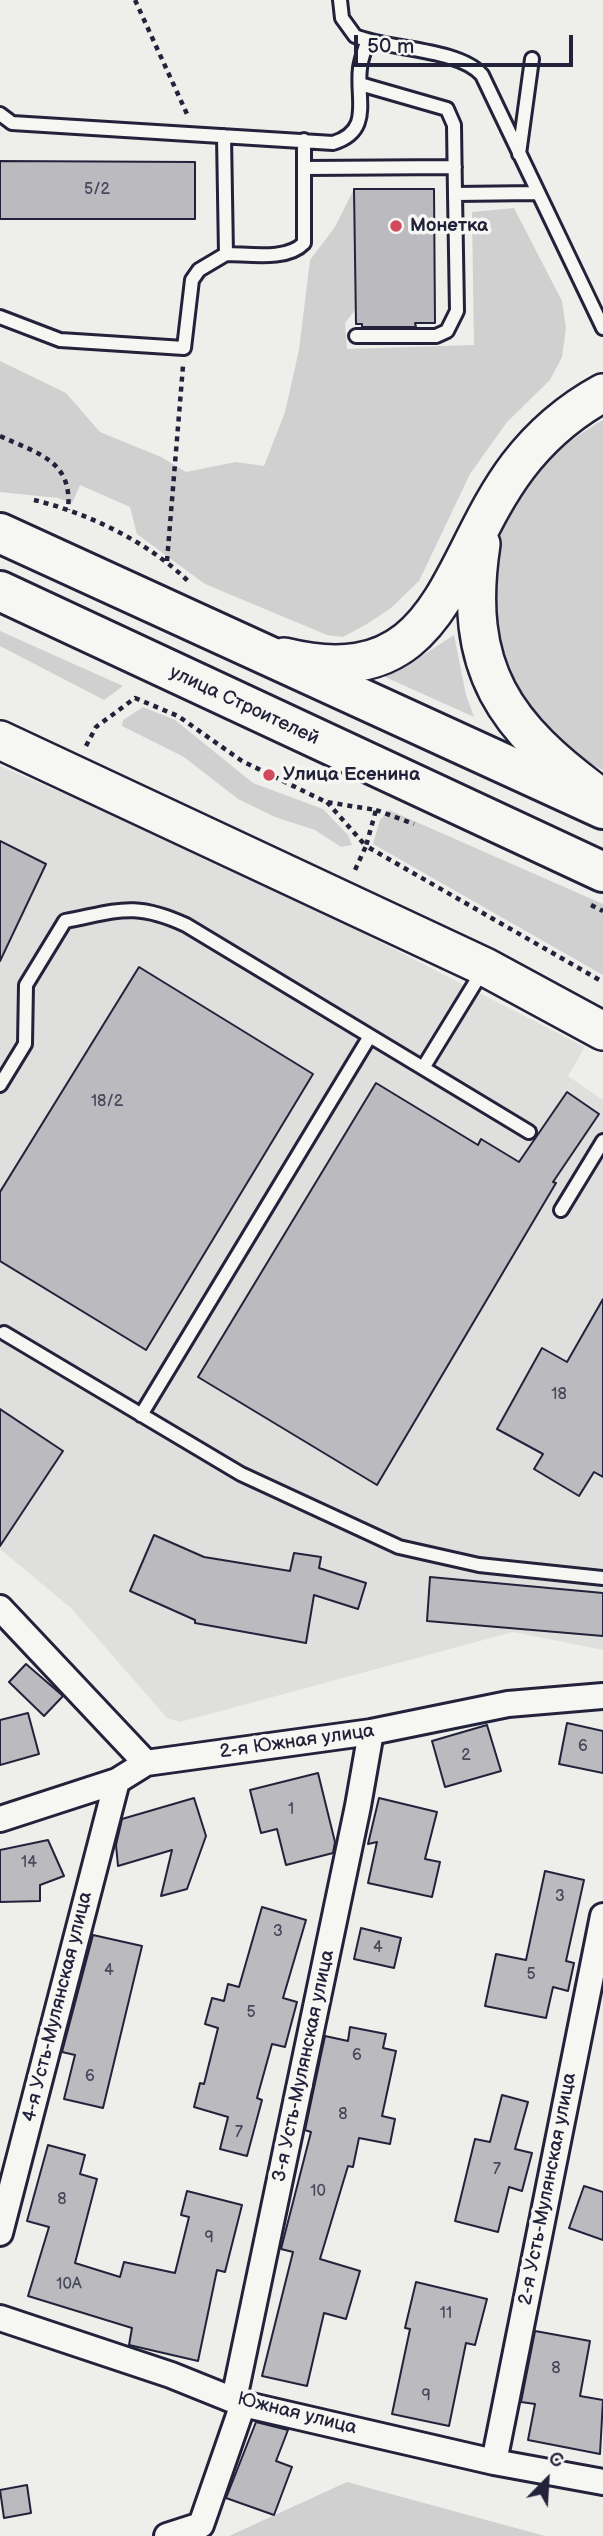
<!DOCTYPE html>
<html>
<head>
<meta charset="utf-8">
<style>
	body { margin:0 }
	#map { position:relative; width:603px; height:2536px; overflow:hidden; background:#eeeeeb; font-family:"Balsamiq Sans",sans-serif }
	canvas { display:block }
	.north { position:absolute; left:512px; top:2445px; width:70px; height:70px; -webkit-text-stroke:5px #f6f6f2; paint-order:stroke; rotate:24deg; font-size:19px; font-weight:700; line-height:28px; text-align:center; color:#22223b }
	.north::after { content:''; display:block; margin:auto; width:24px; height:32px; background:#22223b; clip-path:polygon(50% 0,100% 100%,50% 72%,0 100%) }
	.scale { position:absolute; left:354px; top:35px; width:219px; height:32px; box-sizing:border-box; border:4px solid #22223b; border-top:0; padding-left:9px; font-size:21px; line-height:24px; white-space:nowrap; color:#22223b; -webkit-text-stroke:5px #f6f6f2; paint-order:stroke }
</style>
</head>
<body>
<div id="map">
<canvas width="603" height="2536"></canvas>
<div class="north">С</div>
<div class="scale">50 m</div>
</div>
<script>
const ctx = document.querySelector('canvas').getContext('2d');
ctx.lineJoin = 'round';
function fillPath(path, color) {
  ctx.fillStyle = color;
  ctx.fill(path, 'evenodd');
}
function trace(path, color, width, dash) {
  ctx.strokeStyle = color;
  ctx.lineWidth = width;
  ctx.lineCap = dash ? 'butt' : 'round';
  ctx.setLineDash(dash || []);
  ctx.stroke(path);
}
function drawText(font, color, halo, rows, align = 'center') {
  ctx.font = font + ' "Balsamiq Sans",sans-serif';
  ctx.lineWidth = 7;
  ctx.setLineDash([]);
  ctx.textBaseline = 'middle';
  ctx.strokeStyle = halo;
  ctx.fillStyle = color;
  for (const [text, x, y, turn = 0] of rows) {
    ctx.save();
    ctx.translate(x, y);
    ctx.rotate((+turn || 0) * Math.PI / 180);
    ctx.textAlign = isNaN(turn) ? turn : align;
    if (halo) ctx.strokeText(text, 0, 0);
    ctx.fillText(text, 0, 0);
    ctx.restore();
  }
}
const built = new Path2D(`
	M0 766 69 796H95L585 1047 568 1076 603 1100V1650L513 1632 180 1722 167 1718 71 1608 0 1549Z`);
const green = new Path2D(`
	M354 189 355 310 345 323 347 349 474 345 472 212 514 208 562 301 566 328 562 357 550 380 507 422 470 474 419 581 391 608 367 624 343 637 327 635 205 584 137 534 130 507 80 485 72 503 58 498 0 492V361L66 393 100 432 161 457 186 472 236 462 264 466 285 412 299 350 310 260 335 227Z
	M603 420V770C576 757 546 737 528 711 520 699 514 681 509 667 490 613 485 560 511 507 530 469 567 441 603 420Z
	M0 631 123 686 104 700 0 646Z
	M454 635 466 695 474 717 383 676 403 668Z
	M143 707 175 720 253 783 323 809 348 835 352 845 341 847 315 830 275 817 238 799 184 757 122 726 123 720Z
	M389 810 603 904V975L373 844 380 820Z
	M347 2482 545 2536H229Z`);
const building = new Path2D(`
	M0 161 195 162V219H0Z
	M354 189H434L435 323H415L416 327H362V324H356Z
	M0 841 46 864 0 961Z
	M139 967 313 1074 146 1350 0 1261V1192Z
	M376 1083 478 1145 481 1139 519 1162 567 1092 599 1114 553 1182 556 1183 377 1485 198 1377Z
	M603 1299V1477L594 1472 579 1496 534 1469 543 1454 497 1429 542 1348 567 1362Z
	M0 1409 63 1451 0 1546Z
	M154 1535 204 1557 290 1571 294 1553 321 1557 319 1568 366 1583 358 1609 314 1595 306 1643 195 1623V1620L130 1591Z
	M430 1577 603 1593V1636L427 1621Z
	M26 1664 63 1696 44 1716 9 1682Z
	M28 1713 39 1754 0 1765V1720Z
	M567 1723 603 1731V1773L559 1764Z
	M487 1725 501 1771 445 1787 432 1741Z
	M318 1773 335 1842 333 1853 286 1865 277 1829 261 1833 250 1790Z
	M194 1798 206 1836 187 1889 161 1896 172 1850 118 1866 116 1845 122 1819Z
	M379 1798 437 1812 425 1859 440 1862 432 1897 368 1883 377 1842 368 1844Z
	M48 1840 64 1876 40 1885V1901L0 1902V1850Z
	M545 1871 584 1880 566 1961 574 1963 568 1991 553 1987 546 2018 485 2006 496 1954 526 1960Z
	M262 1907 306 1920 283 1998 297 2002 285 2047 272 2044 257 2098 262 2100 247 2156 220 2149 228 2117 194 2107 200 2083 204 2084 218 2028 205 2024 212 1998 224 2001 228 1984 239 1987Z
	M361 1928 401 1938 394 1968 354 1959Z
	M93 1935 142 1946 103 2108 64 2099 75 2055 62 2052Z
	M350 2027 386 2034 383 2048 396 2051 382 2116 395 2119 390 2144 359 2138 353 2167 348 2166 320 2259 360 2271 346 2319 324 2313 307 2386 262 2376 293 2252 281 2249 311 2132 305 2130 325 2036 348 2041Z
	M502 2095 528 2102 515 2149 532 2153 522 2191 509 2187 498 2232 455 2221 475 2139 490 2142Z
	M48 2145 85 2155 80 2174 97 2179 75 2263 120 2277 124 2262 175 2273 189 2217 181 2215 187 2191 242 2205 225 2272 217 2270 198 2361 129 2345 132 2328 28 2296 49 2227 27 2221Z
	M584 2186 603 2192V2240L569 2228Z
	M416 2282 487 2299 475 2345 466 2343 449 2426 392 2414 410 2329 405 2328Z
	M535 2331 590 2341 580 2396 603 2400 600 2454 528 2440 535 2404 521 2402Z
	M256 2422 288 2430 276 2461 292 2467 274 2515 226 2498Z
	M27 2485 31 2513 4 2518 0 2490Z`);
const path = new Path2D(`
	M135 0 187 114
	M0 436C38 454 73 460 68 510
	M34 500C88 513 148 542 188 581
	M167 561 183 366
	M86 746 96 727 135 698 178 716 242 761 326 802 376 810 366 846 603 982
	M327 802 366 846 355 870
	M376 810 414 824
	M591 905 603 911`);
const lane = new Path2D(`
	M340 0 342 18 355 36C389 50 458 48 482 75L603 328
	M360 84 447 109 454 125 455 194
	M0 114 12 123 333 143C373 131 356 99 360 68 361 59 365 50 367 41
	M519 154 532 59
	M305 168 455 167
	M226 254C249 254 287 261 304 243V140
	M0 317 60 340 184 348 192 280 199 270 226 254 224 136
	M356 336H436L447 331 457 311 455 194 537 193
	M423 1068 529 1132
	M0 1085 25 1044 26 985 65 921C118 911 134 901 186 925L423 1068 483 970
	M561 1210 603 1141
	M4 1333 241 1474 399 1547 479 1565 603 1578
	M141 1415 370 1036`);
const street = new Path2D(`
	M0 1608 146 1763
	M0 1819 117 1781 146 1763 371 1732 508 1704 603 1696
	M0 2233 117 1781
	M0 2318 171 2375 243 2404 494 2462 603 2482
	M234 2399 358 1806 371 1732
	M494 2462 603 1916
	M167 2536 201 2525 243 2404`);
const secondary = new Path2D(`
	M481 544C462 669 504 727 602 798
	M284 657C444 696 446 561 518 466 541 436 570 411 603 393
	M0 740 485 967 603 1031`);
const primary = new Path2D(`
	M0 533 603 809
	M0 591 603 872`);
const markers = [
	[396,226,7,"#d1495b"],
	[269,775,7,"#d1495b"]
];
const numberNames = [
	["5/2",97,190],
	["18/2",107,1102],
	["18",559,1395],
	["6",583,1747],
	["2",466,1756],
	["1",291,1810],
	["14",29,1863],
	["3",560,1897],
	["3",278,1932],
	["4",378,1948],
	["4",109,1971],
	["5",531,1975],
	["5",251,2013],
	["6",357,2056],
	["6",90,2077],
	["8",343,2115],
	["7",239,2133],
	["7",497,2170],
	["10",318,2192],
	["8",62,2200],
	["9",209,2238],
	["10А",69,2285],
	["11",446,2314],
	["8",556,2369],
	["9",426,2396]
];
const poiNames = [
	["Монетка",410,226],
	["Улица Есенина",283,775]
];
const streetNames = [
	["улица Строителей",244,706,25],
	["2-я Южная улица",297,1742,-8],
	["4-я Усть-Мулянская улица",58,2007,-76],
	["3-я Усть-Мулянская улица",304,2066,-78],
	["2-я Усть-Мулянская улица",548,2189,-79],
	["Южная улица",297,2414,14]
];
fillPath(built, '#dfdfde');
fillPath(green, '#d0d0d1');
fillPath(building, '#bbbbbf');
trace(building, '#22223b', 2);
trace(lane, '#22223b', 18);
trace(street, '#22223b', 30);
trace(secondary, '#22223b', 42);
trace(primary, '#22223b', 44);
trace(path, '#22223b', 4.5, [5, 5]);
trace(lane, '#f6f6f2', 12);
trace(street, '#f6f6f2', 24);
trace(secondary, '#f6f6f2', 37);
trace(primary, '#f6f6f2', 38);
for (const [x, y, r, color] of markers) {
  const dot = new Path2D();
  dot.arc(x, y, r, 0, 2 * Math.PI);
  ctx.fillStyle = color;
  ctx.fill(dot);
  trace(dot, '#f6f6f2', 2.5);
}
drawText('16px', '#48485c', null, numberNames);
drawText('bold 19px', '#22223b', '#f6f6f2', poiNames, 'left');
drawText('19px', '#22223b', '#f6f6f2', streetNames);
</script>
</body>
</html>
